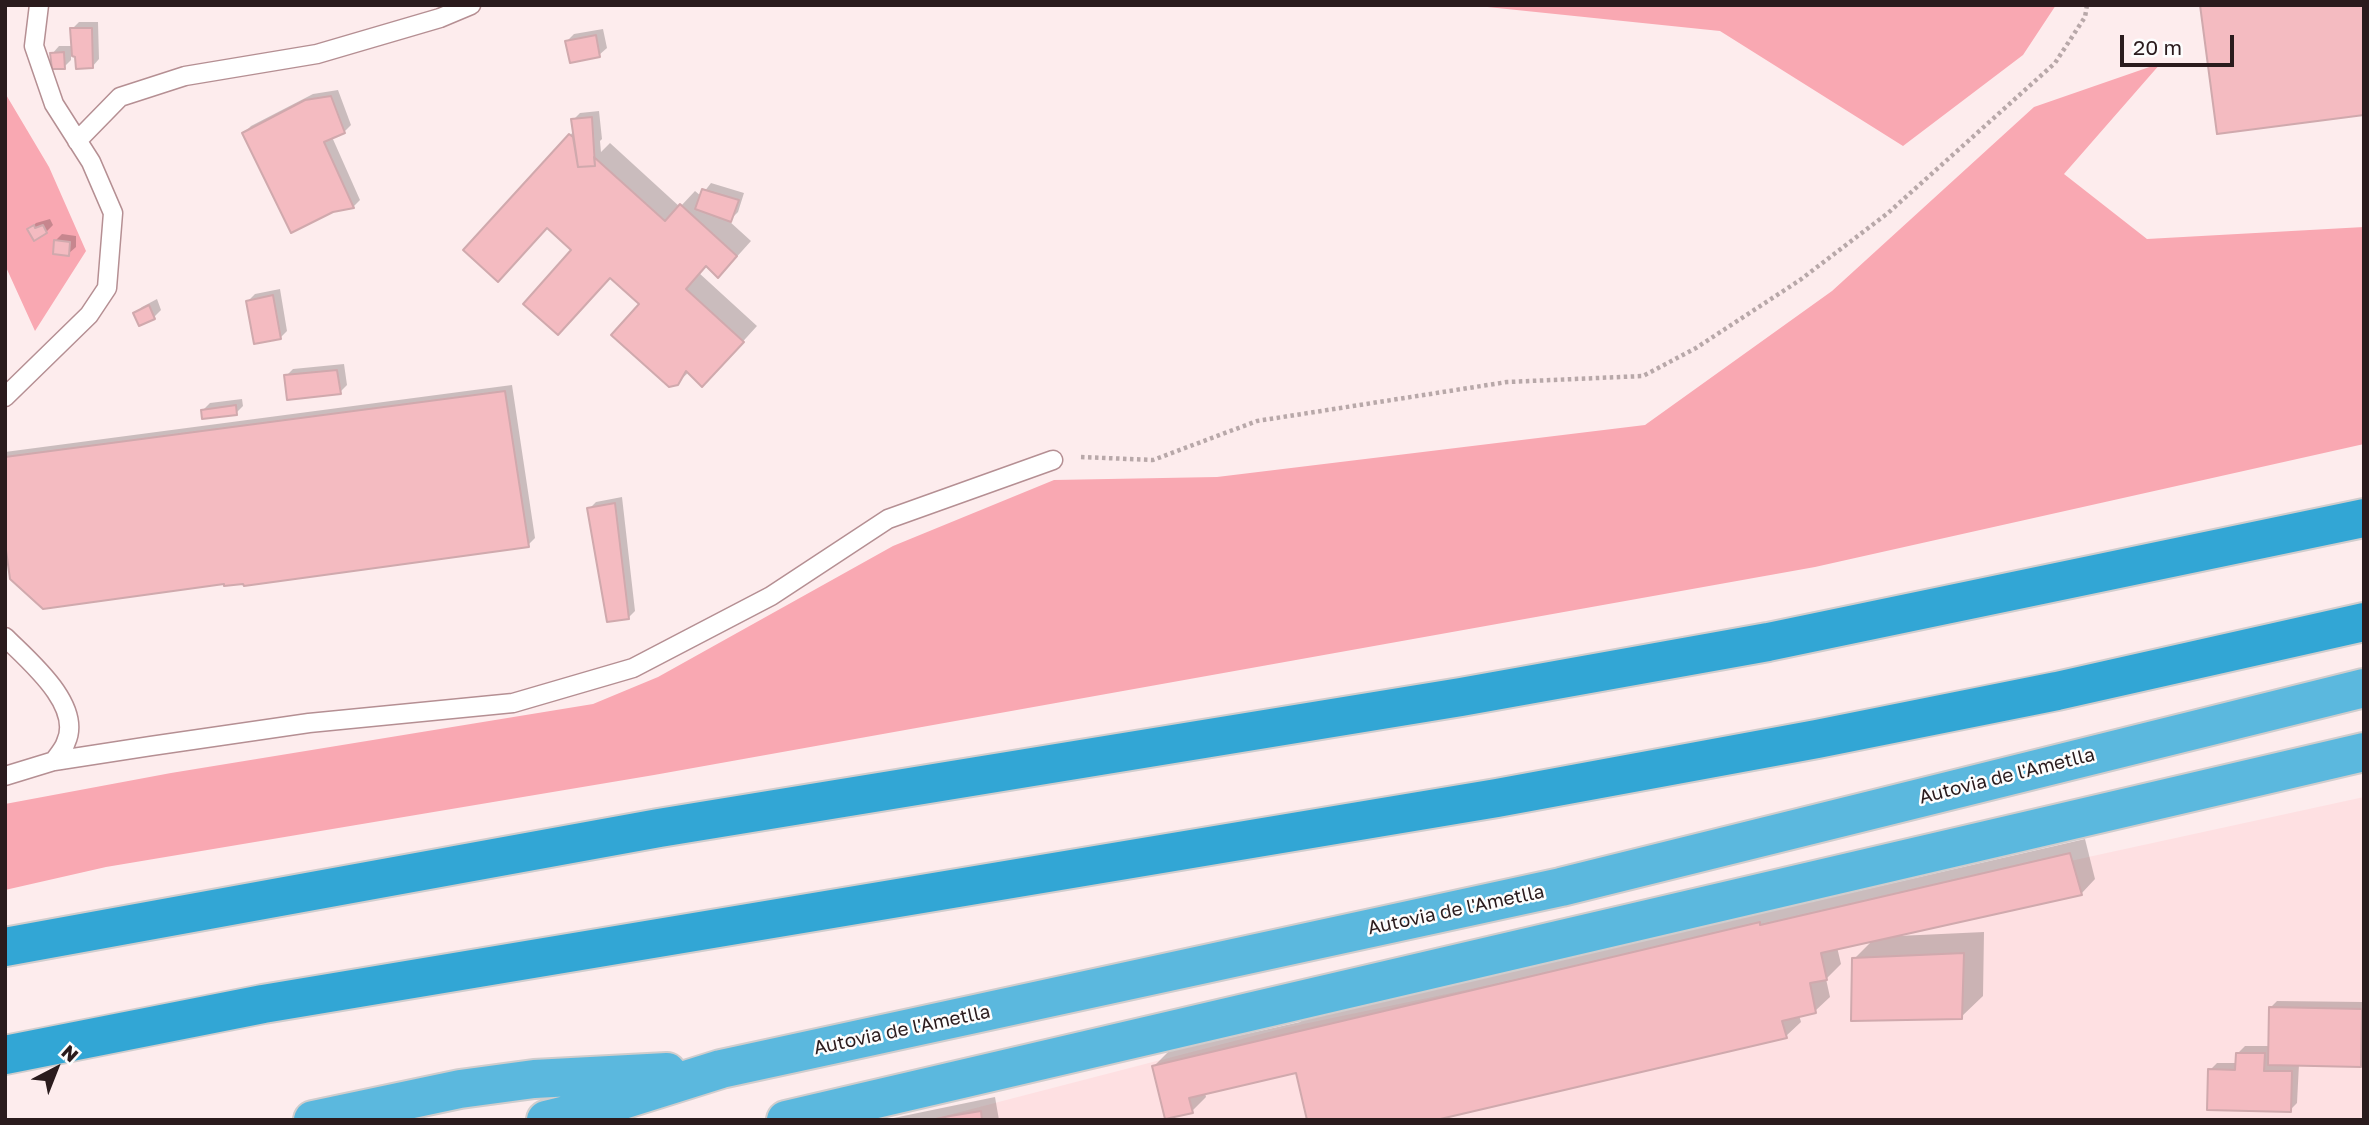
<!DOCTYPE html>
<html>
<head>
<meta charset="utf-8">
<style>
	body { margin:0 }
	#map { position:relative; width:2369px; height:1125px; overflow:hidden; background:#fdeced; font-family:"Golos Text",sans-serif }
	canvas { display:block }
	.frame { position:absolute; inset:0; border:7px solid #2a1b1d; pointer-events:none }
	.north { position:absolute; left:21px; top:1034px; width:70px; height:70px; -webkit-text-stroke:5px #fdfdfd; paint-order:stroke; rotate:42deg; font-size:19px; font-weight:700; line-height:28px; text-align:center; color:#2a1b1d }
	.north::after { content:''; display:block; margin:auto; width:24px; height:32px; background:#2a1b1d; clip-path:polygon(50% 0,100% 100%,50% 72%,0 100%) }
	.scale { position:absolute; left:2120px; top:35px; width:114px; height:32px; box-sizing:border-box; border:4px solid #2a1b1d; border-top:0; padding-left:9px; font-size:21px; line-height:24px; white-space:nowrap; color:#2a1b1d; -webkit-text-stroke:5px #fdfdfd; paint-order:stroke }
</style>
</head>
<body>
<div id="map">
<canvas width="2369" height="1125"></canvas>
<div class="frame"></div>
<div class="north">N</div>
<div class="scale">20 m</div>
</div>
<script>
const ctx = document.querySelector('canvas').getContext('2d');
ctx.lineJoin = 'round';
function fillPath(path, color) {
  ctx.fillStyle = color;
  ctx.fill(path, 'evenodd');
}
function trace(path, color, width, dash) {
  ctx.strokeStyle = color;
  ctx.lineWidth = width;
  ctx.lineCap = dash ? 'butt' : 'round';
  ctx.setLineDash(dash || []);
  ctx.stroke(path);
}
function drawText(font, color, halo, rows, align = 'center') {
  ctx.font = font + ' "Golos Text",sans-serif';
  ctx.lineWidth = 5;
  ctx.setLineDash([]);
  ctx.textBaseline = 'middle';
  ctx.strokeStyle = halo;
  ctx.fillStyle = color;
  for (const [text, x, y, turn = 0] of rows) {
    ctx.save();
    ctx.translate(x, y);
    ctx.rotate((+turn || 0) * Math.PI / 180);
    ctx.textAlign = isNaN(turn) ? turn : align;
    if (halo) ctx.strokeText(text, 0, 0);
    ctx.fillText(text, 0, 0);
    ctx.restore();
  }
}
const built = new Path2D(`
	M2364 797V1120H929L1284 1028 1771 926Z`);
const green = new Path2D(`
	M1468 5H2056L2023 55 1903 146 1720 31Z
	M2161 63 2064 174 2147 239 2364 227V444L1815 567 654 775 106 867 5 890V804L171 773 593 704 658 677 893 546 1054 480 1217 477 1645 425 1832 291 2034 107Z
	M5 93 49 167 86 251 35 331 5 265Z`);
const shadow = new Path2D(`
	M79 22H98L99 59 92 67 77 55 71 54V60L64 67 52 54 59 46H73L72 29Z
	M603 29 607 48 599 55 567 41 574 34Z
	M338 90 351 125 344 132 332 137 360 200 353 207 244 133 251 126 313 94Z
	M599 111 602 139 600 141 601 152 610 143 680 207 695 191 701 196 711 183 744 193 738 212 729 221 751 241 733 261 707 265 699 273 757 326 717 370 689 372 677 383 641 304 611 276 574 250 548 227 466 250 574 131 573 120 580 113Z
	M50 219 53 225 46 232 29 230 36 223Z
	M62 234 76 236V247L68 254 55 241Z
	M280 289 287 331 280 338 248 301 255 294Z
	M157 299 161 310 154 317 135 314 142 307Z
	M344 364 347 385 340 392 286 376 293 369Z
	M512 385 535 538 528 545 225 582 5 530V452Z
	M242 399 243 406 236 413 203 410 210 403Z
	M622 497 635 611 628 618 589 509 596 502Z
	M2085 839 2095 879 2081 894 1898 936 1984 932 1983 996 1961 1017 1854 959 1874 939 1837 947 1841 964 1826 979 1830 997 1815 1011 1799 1015 1801 1022 1786 1036 1297 1070 1205 1093 1206 1097 1192 1111 1154 1066 1169 1051 1300 1022 1304 1018Z
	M2277 1001 2364 1002V1062L2361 1065 2299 1064 2297 1103 2290 1110 2210 1070 2217 1063H2238V1053L2245 1046H2270V1008Z
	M995 1097 999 1120H884Z`);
const building = new Path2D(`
	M2200 5H2364V115L2217 134Z
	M70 28H92L93 68 76 69 75 57 72 56Z
	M596 35 600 57 570 63 565 41Z
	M64 52 65 69H52L50 53Z
	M331 96 345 133 324 142 354 208 333 212 291 233 242 133 305 100Z
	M592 117 595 166 578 167 571 119Z
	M569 134 573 137 578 167 595 166 594 157 665 221 680 204 737 256 718 278 706 266 686 289 744 342 702 387 686 371 678 385 669 387 611 335 639 304 610 278 558 335 523 304 571 250 547 228 498 282 463 250Z
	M702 189 739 200 731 222 695 209Z
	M34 225 35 228 43 225 47 233 34 241 27 229Z
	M54 240 70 242 69 256 53 254Z
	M273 295 281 339 254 344 246 301Z
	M149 305 155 319 139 326 133 313Z
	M337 370 341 394 287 400 284 375Z
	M505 391 529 547 244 586 243 584 224 586V584L43 609 10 579 5 543V457Z
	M236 405 237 415 202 419 201 410Z
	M615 503 629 619 607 622 587 508Z
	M2070 853 2082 895 1821 953 1827 980 1810 983 1816 1013 1782 1021 1787 1038 1436 1120H1307L1296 1073 1189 1098 1193 1113 1165 1119 1152 1066 1760 922V925Z
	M1964 953 1962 1019 1851 1021 1852 958Z
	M2269 1007 2362 1009 2361 1067 2268 1065Z
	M2236 1053H2265L2264 1071H2292L2291 1112 2207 1110 2208 1069 2235 1070Z
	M981 1111 982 1120H931L950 1116Z`);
const path = new Path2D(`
	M1081 457 1153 460 1257 421 1507 382 1643 376 1696 348 1800 280 1888 213 2055 63 2085 17 2087 5`);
const service = new Path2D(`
	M77 141 120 97 185 76 317 54 440 18 471 5
	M5 397 89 315 107 288 113 213 91 162 54 104 34 46 39 5
	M5 637C28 660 83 705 66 742 64 749 58 755 54 761
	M5 776 54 761 151 746 309 723 513 703 633 668 771 596 888 519 1053 460`);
const trunk = new Path2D(`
	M313 1120 460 1089 534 1079 667 1072
	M546 1120 603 1106 721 1069 1561 887 2364 688
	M786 1120 2364 752`);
const motorway = new Path2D(`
	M5 947 659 828 1461 697 1768 642 2364 518
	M5 1055 263 1004 1497 798 1817 739 2057 691 2364 622`);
const streetNames = [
	["Autovia de l'Ametlla",2007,776,-14],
	["Autovia de l'Ametlla",1456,910,-12],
	["Autovia de l'Ametlla",902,1030,-12]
];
fillPath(built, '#fee0e2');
fillPath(green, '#f9a8b2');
fillPath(shadow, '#0003');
fillPath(building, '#f4bbc1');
trace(building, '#d0a9ad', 2);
trace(service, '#b58f93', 21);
trace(trunk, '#d0cdcd', 42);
trace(motorway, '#d0cdcd', 42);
trace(path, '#b8a8a9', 4.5, [3.5, 3.5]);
trace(service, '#fff', 18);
trace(trunk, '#5bb8de', 38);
trace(motorway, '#32a6d5', 38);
drawText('19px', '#2a1b1d', '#fdfdfd', streetNames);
</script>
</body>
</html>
